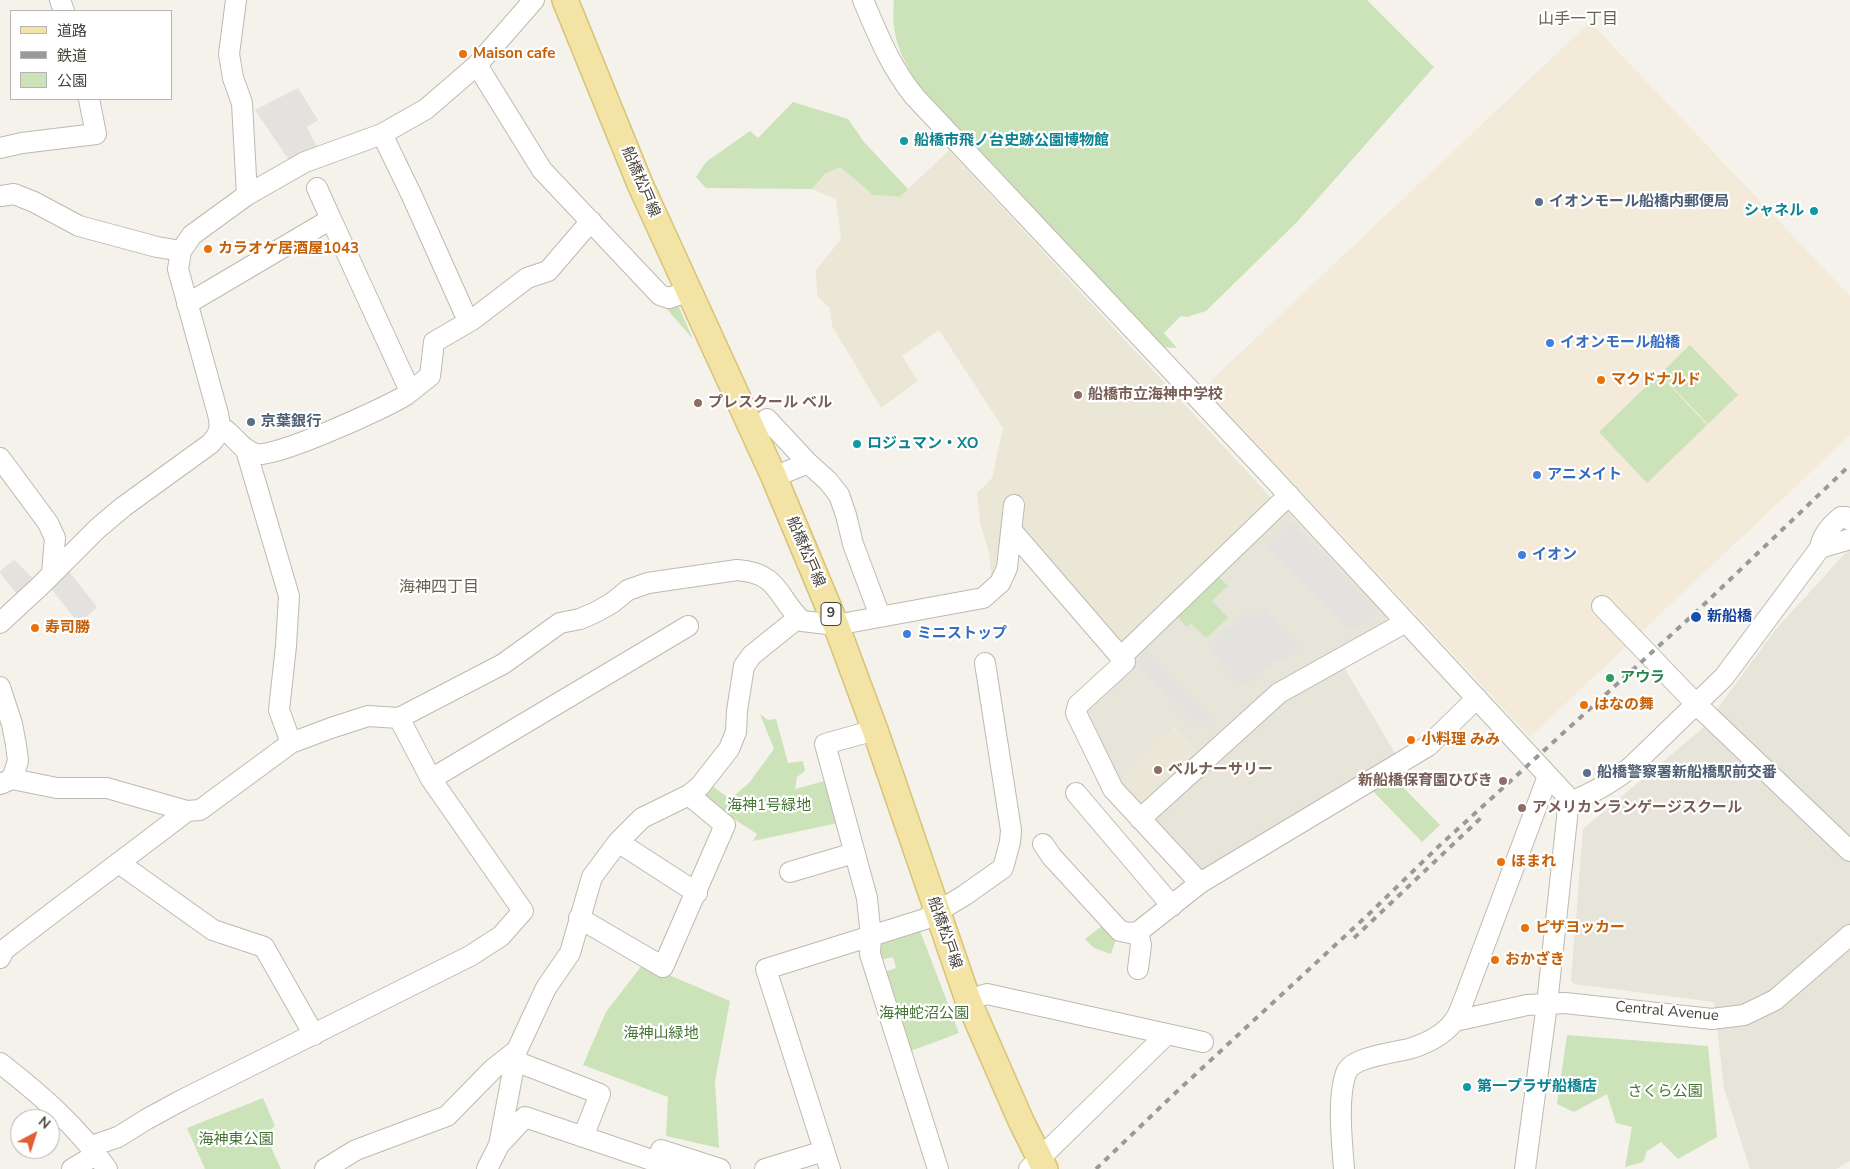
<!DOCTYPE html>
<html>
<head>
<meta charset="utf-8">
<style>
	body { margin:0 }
	#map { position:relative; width:1850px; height:1169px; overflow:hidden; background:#f4f2eb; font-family:"Nunito Sans","Noto Sans JP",sans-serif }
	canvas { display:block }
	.legend { position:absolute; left:10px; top:10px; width:162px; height:90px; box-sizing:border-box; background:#fff; border:1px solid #b5b4b0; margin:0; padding:6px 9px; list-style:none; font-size:15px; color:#47433a }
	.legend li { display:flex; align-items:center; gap:10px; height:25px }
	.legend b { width:25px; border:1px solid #b5b4b0 }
	.north { position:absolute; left:10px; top:1109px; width:50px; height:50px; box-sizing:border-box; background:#fff; border:1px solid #b5b4b0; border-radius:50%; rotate:40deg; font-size:14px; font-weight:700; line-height:20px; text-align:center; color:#47433a }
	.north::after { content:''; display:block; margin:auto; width:18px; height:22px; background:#e15f35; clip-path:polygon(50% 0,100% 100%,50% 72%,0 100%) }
</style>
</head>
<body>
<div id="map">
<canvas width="1850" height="1169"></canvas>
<ul class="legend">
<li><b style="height:6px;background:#f3e4a5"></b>道路</li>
<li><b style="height:6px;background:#999"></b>鉄道</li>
<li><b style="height:14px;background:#cce3b9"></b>公園</li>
</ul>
<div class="north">N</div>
</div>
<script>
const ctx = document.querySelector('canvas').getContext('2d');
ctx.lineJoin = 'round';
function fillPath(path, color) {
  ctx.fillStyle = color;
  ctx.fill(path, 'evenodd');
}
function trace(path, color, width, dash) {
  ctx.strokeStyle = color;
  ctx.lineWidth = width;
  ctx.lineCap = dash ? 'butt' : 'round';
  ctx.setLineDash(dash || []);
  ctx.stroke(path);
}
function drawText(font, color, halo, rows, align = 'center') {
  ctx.font = font + ' "Nunito Sans","Noto Sans JP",sans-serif';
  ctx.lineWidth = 4.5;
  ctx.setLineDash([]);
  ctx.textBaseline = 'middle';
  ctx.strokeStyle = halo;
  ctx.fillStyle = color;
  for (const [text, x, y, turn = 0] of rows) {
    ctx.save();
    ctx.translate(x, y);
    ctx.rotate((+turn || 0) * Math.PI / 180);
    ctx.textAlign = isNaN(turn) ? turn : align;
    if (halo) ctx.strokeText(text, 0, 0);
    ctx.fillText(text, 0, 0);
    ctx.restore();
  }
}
const residential = new Path2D(`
	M1287 511 1386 616 1387 621 1200 755 1173 728 1117 785 1080 708Z
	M1850 548V1161L1836 1169H1750L1724 1088 1714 1002 1574 984 1571 980 1583 829 1703 728 1776 629Z
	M1342 664 1398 758 1198 873 1156 824V812L1283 697Z`);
const commercial = new Path2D(`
	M1590 22 1850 296V435L1530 737 1297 487 1201 390Z`);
const education = new Path2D(`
	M949 150 1275 502 1126 647 1116 645 1027 538 1018 521V505L1003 504 997 577 992 583 989 553 980 522 977 493 992 478 1003 428 939 330 902 356 918 381 881 408 832 326 830 308 817 296 816 270 841 239 836 199 812 189 825 174 840 167 873 195 900 197Z
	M1172 728 1200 755 1147 805 1133 804 1117 785Z`);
const green = new Path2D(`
	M894 0H1367L1434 67 1297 222 1206 311 1187 317 1181 316 1164 333 1177 348 1160 347 922 90C902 60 890 37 894 0Z
	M793 102 848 119 864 142 908 189 900 197 873 195 840 167 825 174 812 189 706 188 696 177 706 162 750 131 758 138Z
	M678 305 693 339 664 306Z
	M1690 345 1738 395 1708 424 1660 374Z
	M1659 374 1707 425 1647 483 1599 432Z
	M1215 573 1228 586 1212 601 1228 618 1206 638 1191 623 1187 627 1174 613Z
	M760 714 768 720 776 719 788 763 803 761 805 771 797 777 795 789 828 780 838 823 753 841 757 834 705 800V788L708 783 730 799 749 783 774 749Z
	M1391 775 1440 825 1422 842 1370 788Z
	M1103 925 1117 936 1111 954 1094 948 1085 939Z
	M919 928 959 1033 908 1052 884 972 896 968 893 957 880 960 879 940Z
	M643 964 730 1001 715 1081 719 1148 666 1136 668 1097 583 1065 606 1012Z
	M1567 1035 1708 1046 1717 1137 1678 1159 1661 1142 1647 1151 1643 1162 1625 1167 1632 1127 1616 1123 1607 1094 1574 1112 1557 1104Z
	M263 1098 275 1126 265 1134 281 1169H205L187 1128Z`);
const parking = new Path2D(`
	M298 88 318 120 307 127 318 149 291 163 255 110Z
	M1292 522 1379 613 1363 625 1347 628 1267 546Z
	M14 560 37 582 20 598 0 573V571Z
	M67 569 97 607 79 624 49 586Z
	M1264 607 1299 648 1280 662 1277 659 1252 681 1250 678 1241 686 1207 646 1249 610 1254 616Z
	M1146 651 1210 719 1203 727H1197L1134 662Z`);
const minor = new Path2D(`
	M60 0 64 11
	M236 0 229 54 233 78 242 103 247 195
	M863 0C879 37 889 64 914 96L1269 474 1565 794 1568 803 1567 818 1547 1004 1525 1169
	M477 65 542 170 660 295 669 298 689 291
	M382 134 412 196 464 312 472 320
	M0 148 22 143 96 134 89 99
	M317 188 331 219
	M0 196 14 194 34 202 79 226 157 247 181 251
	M187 304 331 219 410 391
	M767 419 808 463
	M221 427C234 434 241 451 257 454 273 459 388 407 406 395 414 389 422 382 430 376L434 342 472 320 527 278 548 271 591 221
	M246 450 289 596 286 646 279 710 291 743
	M0 458 48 523 55 538 52 573
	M774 477 808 463 828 481 839 495 846 515 853 544 880 616
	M1012 531 1125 662 1078 705 1076 713 1113 789 1200 883 1428 746 1477 698
	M1820 548 1850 539
	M1602 606 1696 704 1850 851
	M0 623 39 587 97 529 123 507 210 444C220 434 221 427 218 414L178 269 181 251 192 235 247 195 305 162 382 134 426 109 477 65 534 0
	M1121 657 1289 495
	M0 687 12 724 16 745 18 761 12 779 0 784
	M875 730 825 744 867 898 871 937 870 954 938 1169
	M12 779 57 788H107L187 811
	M431 779 688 626
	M1076 793 1172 906
	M1568 803C1591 794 1612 783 1631 767L1724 677 1820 548C1822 535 1831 525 1841 517H1846L1850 520
	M1140 819 1279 693 1406 622
	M618 842 697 893
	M1043 844 1052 857 1120 931 1130 933 1138 932 1200 883
	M119 863 213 930 264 947 314 1035
	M790 872 854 853
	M579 918 663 967 725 825 689 795
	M1138 932 1141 945 1138 969
	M0 958 4 950C64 903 126 858 187 811L200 810 291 743 331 728 368 716 399 718 503 664 560 623 580 619 596 612 612 603 628 590 648 583 737 570C780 573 777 598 802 621L836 625 983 598 1000 583 1007 568 1014 505
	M968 1000 987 994 1203 1042
	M1455 1021 1527 1005 1565 1003 1712 1019 1744 1015 1775 1000 1850 935
	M515 1061 600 1094 583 1137
	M0 1063C41 1095 78 1127 107 1169
	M499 1145 517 1050 546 988 570 953 592 877 618 842 642 818 689 795 700 786 729 749 736 732 737 711 744 666 752 655 798 618
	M92 1146 118 1137 147 1119 182 1100 470 956 501 936 523 911 431 779 399 718
	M661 1150 720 1169
	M72 1169 97 1154
	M325 1169 356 1150 447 1116 493 1069 517 1050
	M487 1169 499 1145 525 1117 678 1169
	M765 1169 824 1151
	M830 1169 766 969 925 919 965 895 1003 868 1010 842 1011 830 985 663
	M1029 1169 1167 1034
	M1344 1169C1342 1142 1337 1098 1346 1073 1352 1056 1396 1053 1412 1048 1427 1043 1445 1034 1454 1021 1459 1015 1462 1004 1465 997L1548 776`);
const major = new Path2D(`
	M565 0 640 184 774 477 836 625 875 730 968 1000 1021 1121 1045 1169`);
const rail = new Path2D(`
	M1354 938 1484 815
	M1096 1169 1172 1096 1371 912 1438 847 1694 614 1850 465`);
const markers = [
	[463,54,5,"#e8710a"],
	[904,141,5,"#0f9aa8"],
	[1539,202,5,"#5c6f8a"],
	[1814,211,5,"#0f9aa8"],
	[208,249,5,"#e8710a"],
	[1550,343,5,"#3f7fe0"],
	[1601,380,5,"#e8710a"],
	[1078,395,5,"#8d6e63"],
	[698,403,5,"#8d6e63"],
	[251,422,5,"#5c6f8a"],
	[857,444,5,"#0f9aa8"],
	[1537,475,5,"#3f7fe0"],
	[1522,555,5,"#3f7fe0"],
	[1696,617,6,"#1a4fb4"],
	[35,628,5,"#e8710a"],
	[907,634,5,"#3f7fe0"],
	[1610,678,5,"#2e9e5b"],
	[1584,705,5,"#e8710a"],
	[1411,740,5,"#e8710a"],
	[1158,770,5,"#8d6e63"],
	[1587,773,5,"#5c6f8a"],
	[1503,781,5,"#8d6e63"],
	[1522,808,5,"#8d6e63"],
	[1501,862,5,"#e8710a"],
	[1525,928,5,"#e8710a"],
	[1495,960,5,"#e8710a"],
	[1467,1087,5,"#0f9aa8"]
];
const shields = [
	[831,614,20]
];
const shieldNames = [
	["9",831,614]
];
const foodNames = [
	["Maison cafe",473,54],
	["カラオケ居酒屋1043",218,249],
	["マクドナルド",1611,380],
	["寿司勝",45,628],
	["はなの舞",1594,705],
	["小料理 みみ",1421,740],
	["ほまれ",1511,862],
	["ピザヨッカー",1535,928],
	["おかざき",1505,960]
];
const cultureNames = [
	["船橋市飛ノ台史跡公園博物館",914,141],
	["シャネル",1804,211,"right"],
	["ロジュマン・XO",867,444],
	["第一プラザ船橋店",1477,1087]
];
const streetNames = [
	["船橋松戸線",640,182,67],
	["船橋松戸線",805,552,67],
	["船橋松戸線",944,933,71],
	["Central Avenue",1667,1012,5]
];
const serviceNames = [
	["イオンモール船橋内郵便局",1549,202],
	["京葉銀行",261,422],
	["船橋警察署新船橋駅前交番",1597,773]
];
const shopNames = [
	["イオンモール船橋",1560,343],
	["アニメイト",1547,475],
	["イオン",1532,555],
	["ミニストップ",917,634]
];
const educationNames = [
	["船橋市立海神中学校",1088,395],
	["プレスクール ベル",708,403],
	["ベルナーサリー",1168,770],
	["新船橋保育園ひびき",1493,781,"right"],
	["アメリカンランゲージスクール",1532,808]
];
const transitNames = [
	["新船橋",1707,617]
];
const leisureNames = [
	["アウラ",1620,678]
];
const parkNames = [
	["海神1号緑地",769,806],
	["海神蛇沼公園",924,1014],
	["海神山緑地",661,1034],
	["さくら公園",1665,1092],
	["海神東公園",236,1140]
];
const neighbourhoodNames = [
	["山手一丁目",1578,20],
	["海神四丁目",439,588]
];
fillPath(residential, '#e7e4da');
fillPath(commercial, '#f3eada');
fillPath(education, '#ebe7d7');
fillPath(green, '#cce3b9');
fillPath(parking, '#e3e2df');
trace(minor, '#bebaaf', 22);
trace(major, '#d7c377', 28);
trace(minor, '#fff', 20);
trace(major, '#f3e4a5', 25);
trace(rail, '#999', 4, [6, 6]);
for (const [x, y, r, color] of markers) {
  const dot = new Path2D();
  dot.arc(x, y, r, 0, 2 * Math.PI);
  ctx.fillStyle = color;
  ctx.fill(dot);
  trace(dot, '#fff', 2);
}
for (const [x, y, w] of shields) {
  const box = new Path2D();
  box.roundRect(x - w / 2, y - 11.5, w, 23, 4);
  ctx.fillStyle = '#fff';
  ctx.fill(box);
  trace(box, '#47433a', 1);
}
drawText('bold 14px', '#47433a', null, shieldNames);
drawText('bold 15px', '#c56008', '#fff', foodNames, 'left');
drawText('bold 15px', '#0d838f', '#fff', cultureNames, 'left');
drawText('15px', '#47433a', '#fff', streetNames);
drawText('bold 15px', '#4e5e75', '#fff', serviceNames, 'left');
drawText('bold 15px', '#366cbe', '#fff', shopNames, 'left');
drawText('bold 15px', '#785e54', '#fff', educationNames, 'left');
drawText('bold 15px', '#164399', '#fff', transitNames, 'left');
drawText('bold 15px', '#27864d', '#fff', leisureNames, 'left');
drawText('15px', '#457333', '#fff', parkNames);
drawText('16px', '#696252', '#fff', neighbourhoodNames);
</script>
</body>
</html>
